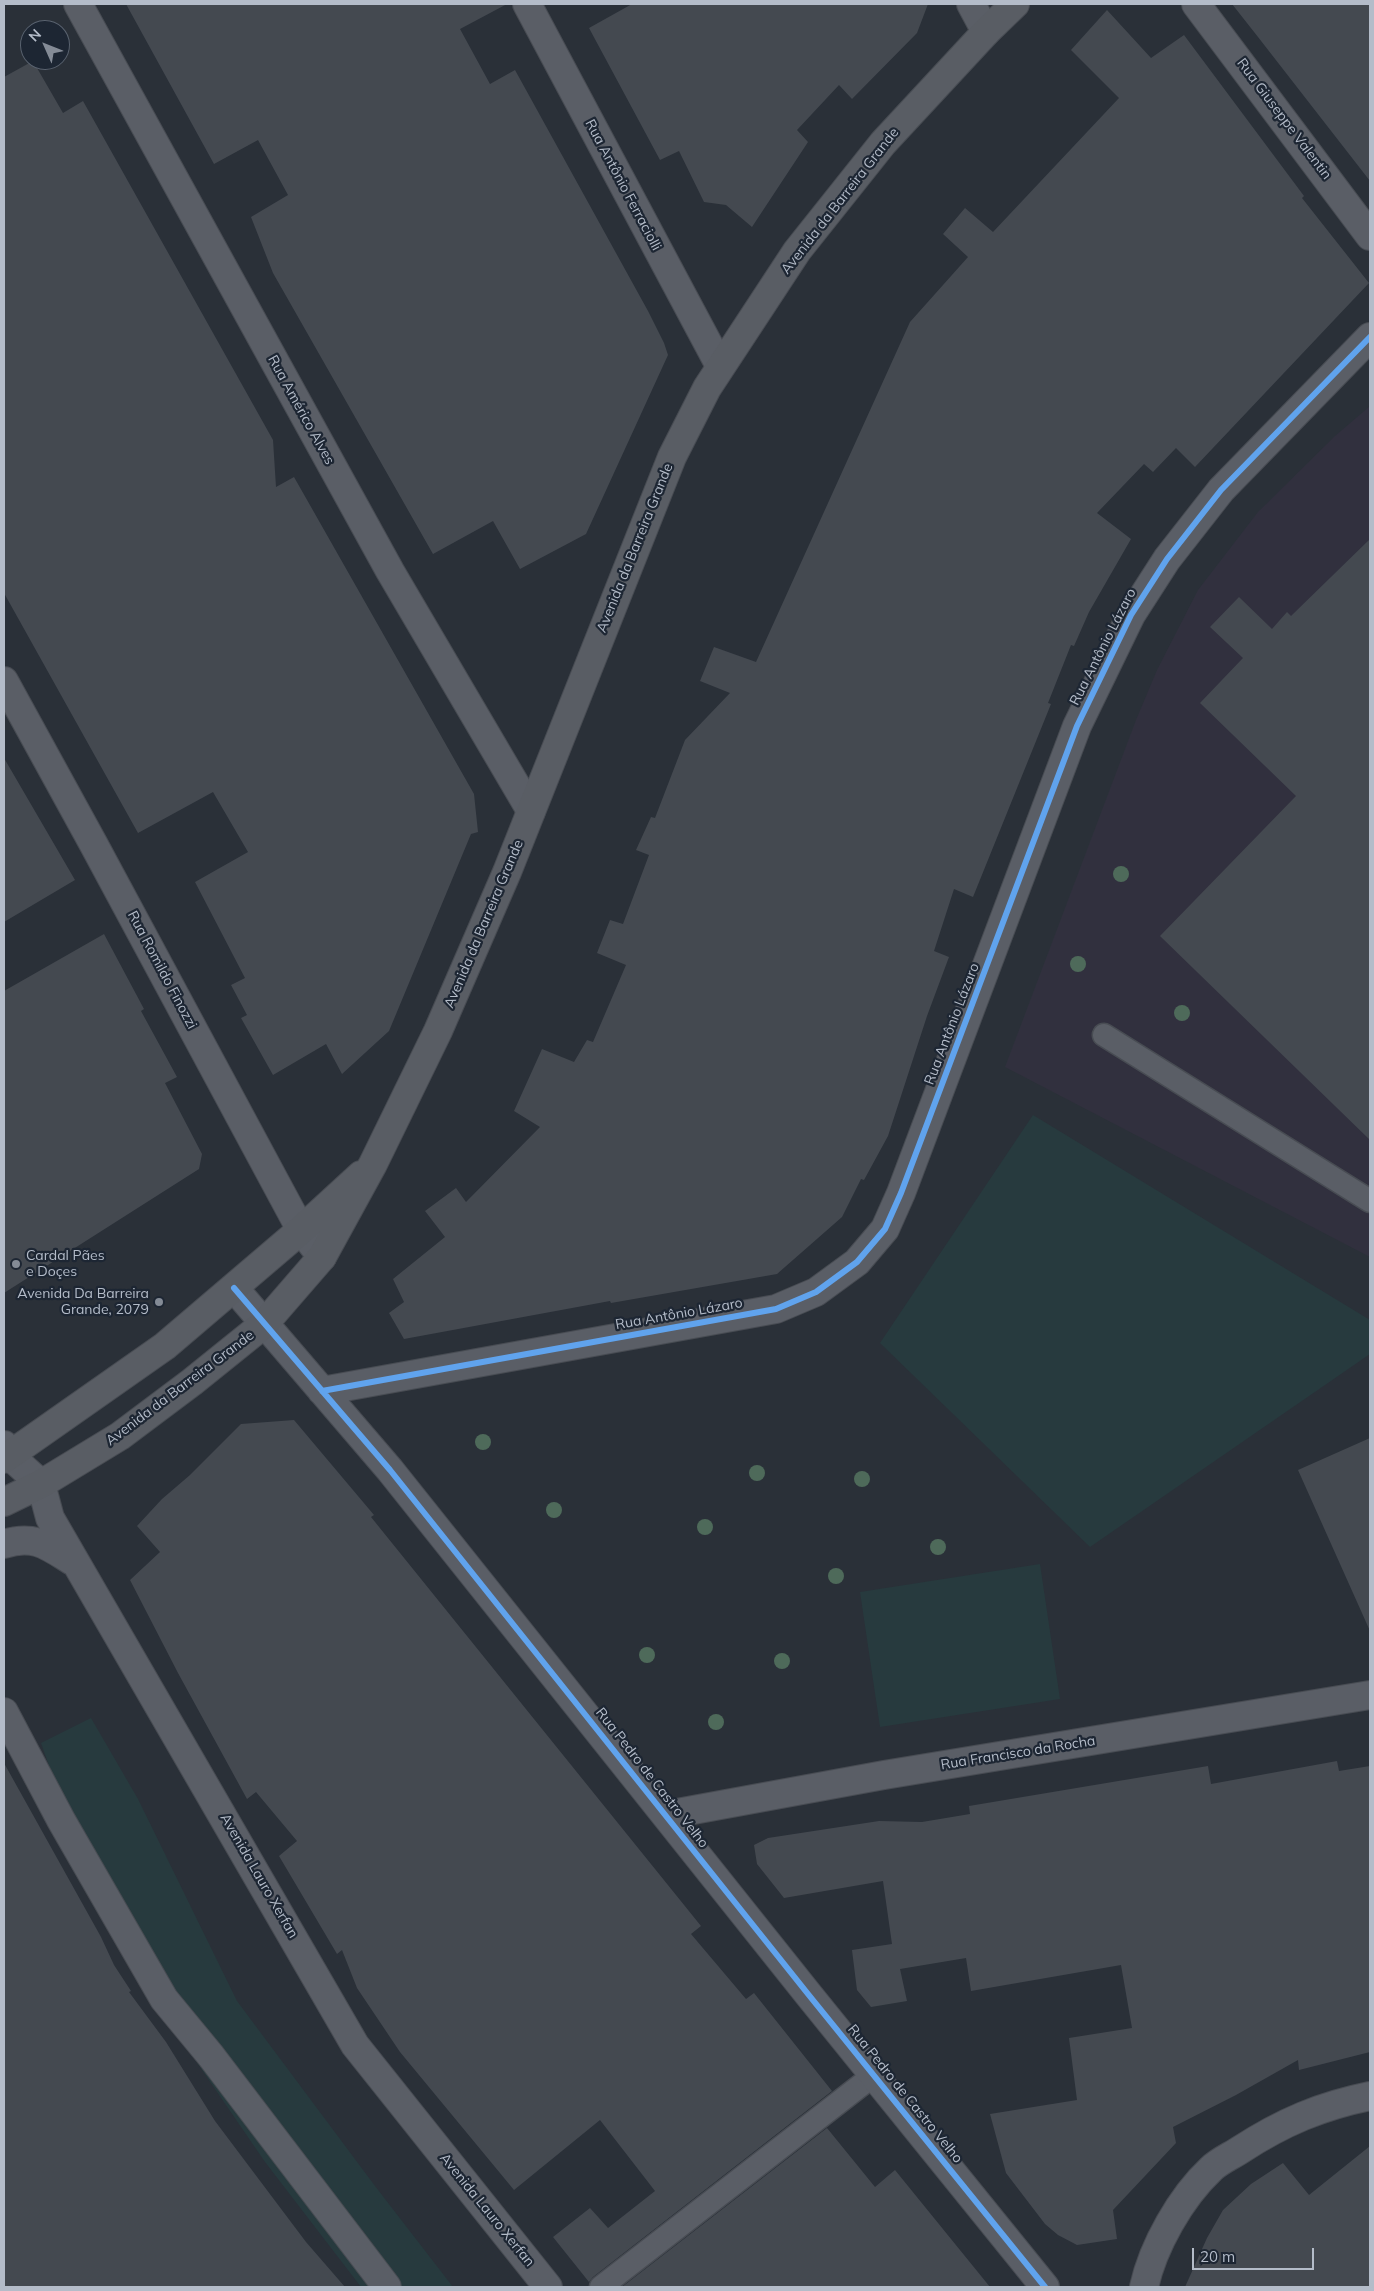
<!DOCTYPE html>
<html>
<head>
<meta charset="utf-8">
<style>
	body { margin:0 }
	#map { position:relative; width:1374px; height:2291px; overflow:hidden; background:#2a3038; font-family:Mulish,sans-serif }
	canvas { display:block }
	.frame { position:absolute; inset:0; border:5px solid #b4bcc9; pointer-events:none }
	.north { position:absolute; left:20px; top:20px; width:50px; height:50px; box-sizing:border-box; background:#1d2633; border:1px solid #59626f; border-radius:50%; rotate:314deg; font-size:14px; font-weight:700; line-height:20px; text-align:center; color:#b4bcc9 }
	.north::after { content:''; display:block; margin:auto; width:18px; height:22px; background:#848b96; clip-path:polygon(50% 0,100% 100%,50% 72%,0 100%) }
	.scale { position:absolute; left:1192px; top:2248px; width:122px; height:22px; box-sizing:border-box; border:2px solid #b4bcc9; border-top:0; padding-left:6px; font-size:15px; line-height:18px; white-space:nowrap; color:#b4bcc9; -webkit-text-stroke:4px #1d2633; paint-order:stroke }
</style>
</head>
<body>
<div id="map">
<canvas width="1374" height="2291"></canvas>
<div class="frame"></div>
<div class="north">N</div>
<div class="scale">20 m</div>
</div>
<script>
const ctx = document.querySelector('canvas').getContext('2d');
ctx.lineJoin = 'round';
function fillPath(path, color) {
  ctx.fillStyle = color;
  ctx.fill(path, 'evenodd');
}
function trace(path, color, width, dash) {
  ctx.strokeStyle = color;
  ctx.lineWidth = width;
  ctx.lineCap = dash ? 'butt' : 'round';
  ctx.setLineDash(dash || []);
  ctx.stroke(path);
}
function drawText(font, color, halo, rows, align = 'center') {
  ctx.font = font + ' Mulish,sans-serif';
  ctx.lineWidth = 4.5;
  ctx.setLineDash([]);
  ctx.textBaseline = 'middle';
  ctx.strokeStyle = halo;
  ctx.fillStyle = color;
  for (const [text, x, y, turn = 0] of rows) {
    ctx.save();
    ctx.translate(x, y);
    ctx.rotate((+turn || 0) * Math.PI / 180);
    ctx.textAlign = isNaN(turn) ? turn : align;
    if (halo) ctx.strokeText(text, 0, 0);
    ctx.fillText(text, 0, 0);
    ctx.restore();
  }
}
const medical = new Path2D(`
	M1370 406V1257L1005 1067 1136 720 1157 670 1198 590 1258 512 1335 436Z`);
const green = new Path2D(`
	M1033 1115 1370 1320V1354L1090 1547 880 1343Z
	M1040 1564 1060 1699 880 1727 860 1592Z
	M91 1718 138 1799 237 2001 375 2186 453 2287H361L265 2162 126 1959 73 1833 41 1743Z`);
const building = new Path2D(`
	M126 4H507L460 29 490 84 515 70 648 311 664 343 668 355 586 534 520 569 493 521 433 554 273 273 251 217 288 195 258 140 214 164Z
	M632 4H928L917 33 852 99 839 85 797 130 808 142 752 227 726 205 704 202 679 151 660 160 589 28Z
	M1232 4H1370V181L1258 37Z
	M1107 10 1151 58 1184 35 1304 196 1302 198 1369 283 1195 467 1176 448 1153 472 1144 464 1097 513 1131 539 1089 612 1074 646 1071 645 1048 703 1051 704 973 897 954 889 934 951 949 957 927 1016 888 1136 864 1180 861 1179 842 1217 777 1274 611 1303 610 1301 404 1339 389 1313 404 1302 393 1279 445 1237 425 1211 456 1188 466 1202 540 1127 514 1111 542 1049 574 1062 587 1040 593 1042 626 965 597 953 610 920 623 924 649 855 636 850 651 817 655 818 685 740 730 693 700 681 714 647 756 662 910 322 968 257 943 234 965 208 993 232 1119 98 1071 50Z
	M33 61 63 113 83 101 273 440 276 487 294 477 474 794 478 832 471 834 389 1031 342 1074 326 1044 273 1075 241 1018 247 1015 231 985 245 978 195 882 248 852 213 792 138 833 4 593V77Z
	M1370 539V1140L1160 936 1296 796 1200 703 1243 658 1210 627 1239 597 1272 629 1287 612 1291 616Z
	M4 758 75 880 4 922Z
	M104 934 144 1009 141 1011 177 1077 165 1083 202 1154 199 1169 4 1293V991Z
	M294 1420 374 1515 371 1517 701 1926 691 1934 746 1999 754 1993 832 2091 593 2277 589 2282 553 2237 590 2208 608 2228 655 2191 600 2120 514 2190 400 2052 357 1988 342 1950 337 1954 279 1856 297 1841 256 1792 247 1799 178 1673 130 1580 160 1552 137 1526 162 1499 190 1475 241 1424Z
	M1370 1438V1631L1298 1470Z
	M1337 1761 1339 1771 1370 1766V2052L1299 2070 1298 2060 1236 2095 1173 2127 1176 2143 1113 2210 1117 2239 1077 2245 1058 2235 1045 2224 1006 2173 990 2114 1077 2100 1069 2038 1132 2028 1121 1965 971 1991 966 1958 900 1969 907 2001 871 2007 857 1990 852 1950 892 1944 883 1881 784 1898 757 1864 754 1845 768 1838 879 1821 922 1822 970 1814 969 1806 1208 1766 1211 1784Z
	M4 1763 101 1937 114 1965 131 1991 129 1992 166 2042 215 2121 306 2242 345 2287H4Z
	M827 2128 875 2187 895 2170 990 2287H622Z
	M1370 2146V2287H1185L1207 2238 1223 2210 1251 2184 1283 2163 1309 2195Z`);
const lane = new Path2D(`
	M1104 1035 1370 1201
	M601 2287 874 2075`);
const street = new Path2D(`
	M78 4 390 571 531 811
	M527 4 720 366
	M971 4 986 32
	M1196 4 1370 236
	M4 681 94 845 301 1230 322 1257
	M234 1288 390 1470 808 1994 1045 2287
	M322 1391 776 1309 816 1292 857 1262 885 1229 901 1193 1077 726 1131 615 1167 559 1221 490 1370 337
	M4 1445 10 1456 41 1484 50 1518 355 2045 548 2287
	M4 1544C34 1534 48 1546 72 1561
	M4 1712 61 1820 164 1999 211 2056 387 2287
	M666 1815 884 1775 1370 1695
	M1144 2287C1153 2246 1181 2197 1211 2169 1219 2161 1231 2156 1240 2150 1283 2122 1321 2106 1370 2096`);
const secondary = new Path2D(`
	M4 1459 165 1346 301 1230 361 1175
	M4 1502 41 1484 120 1436 192 1382 264 1324 322 1257 373 1164 438 1031 507 872 672 457 707 388 797 251 883 143 986 32 1015 4`);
const cycleway = new Path2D(`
	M234 1288 390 1470 808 1994 1045 2287
	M322 1391 776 1309 816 1292 857 1262 885 1229 901 1193 1077 726 1131 615 1167 559 1221 490 1370 337`);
const trees = [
	[1121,874],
	[1078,964],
	[1182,1013],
	[483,1442],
	[757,1473],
	[862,1479],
	[554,1510],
	[705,1527],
	[938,1547],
	[836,1576],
	[647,1655],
	[782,1661],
	[716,1722]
];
const markers = [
	[16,1264,5,"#848b96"],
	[159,1302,5,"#848b96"]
];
const streetNames = [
	["Rua Giuseppe Valentin",1284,119,53],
	["Rua Antônio Ferraciolli",623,185,62],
	["Avenida da Barreira Grande",840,201,-52],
	["Rua Américo Alves",301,410,61],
	["Avenida da Barreira Grande",635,548,-68],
	["Rua Antônio Lázaro",1103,647,-63],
	["Avenida da Barreira Grande",484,924,-67],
	["Rua Romildo Finozzi",162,970,62],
	["Rua Antônio Lázaro",952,1024,-69],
	["Rua Antônio Lázaro",679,1314,-10],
	["Avenida da Barreira Grande",180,1388,-37],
	["Rua Francisco da Rocha",1018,1753,-9],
	["Rua Pedro de Castro Velho",652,1778,52],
	["Avenida Lauro Xerfan",259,1876,60],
	["Rua Pedro de Castro Velho",905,2094,51],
	["Avenida Lauro Xerfan",487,2210,51]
];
const poiNames = [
	["Cardal Pães",26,1256],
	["e Doçes",26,1272],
	["Avenida Da Barreira",149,1294,"right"],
	["Grande, 2079",149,1310,"right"]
];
fillPath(medical, '#31303e');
fillPath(green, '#273a3e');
fillPath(building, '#444950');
trace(lane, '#484c53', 25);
trace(street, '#484c53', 30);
trace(secondary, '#484c53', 30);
trace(lane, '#5a5e66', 22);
trace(street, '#5a5e66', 28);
trace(secondary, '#595d64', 28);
trace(cycleway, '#60a3ed', 6);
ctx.fillStyle = '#4e6a5a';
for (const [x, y] of trees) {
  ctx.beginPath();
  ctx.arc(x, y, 8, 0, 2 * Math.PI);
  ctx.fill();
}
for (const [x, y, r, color] of markers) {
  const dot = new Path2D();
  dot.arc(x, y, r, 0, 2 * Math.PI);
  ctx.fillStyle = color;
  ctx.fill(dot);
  trace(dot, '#1d2633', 2);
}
drawText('14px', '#b4bcc9', '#1d2633', streetNames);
drawText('14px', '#b4bcc9', '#1d2633', poiNames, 'left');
</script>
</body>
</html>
